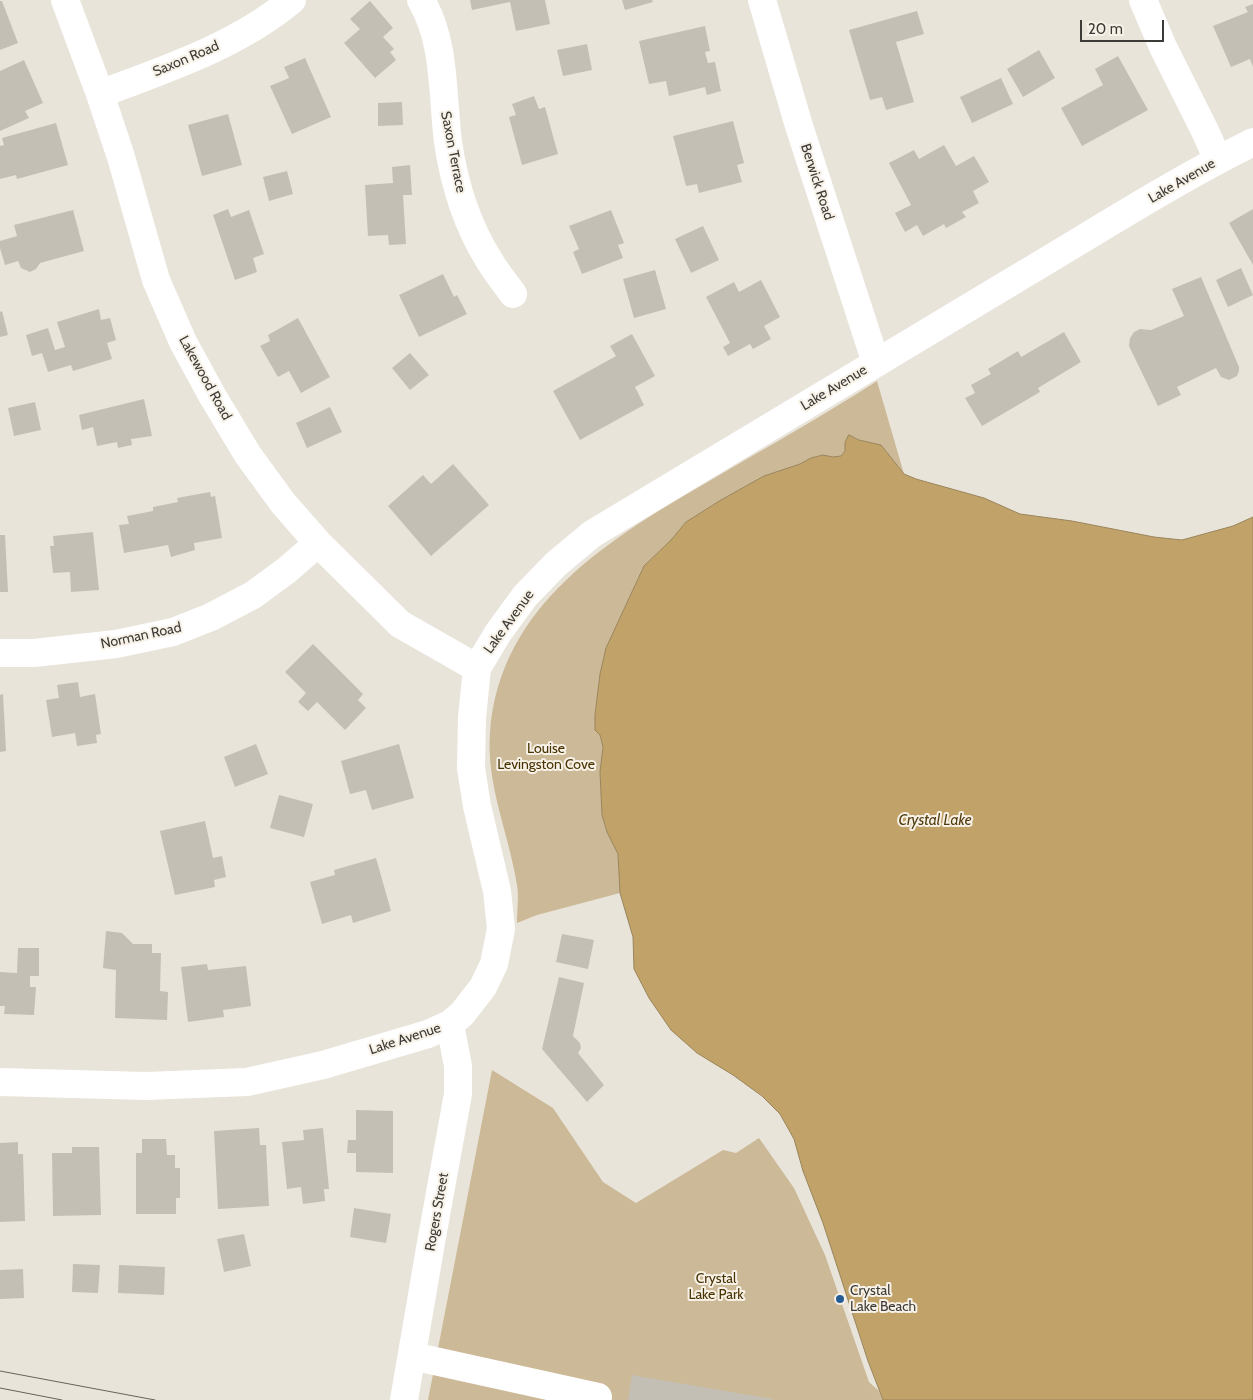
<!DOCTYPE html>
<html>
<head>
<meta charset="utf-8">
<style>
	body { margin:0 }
	#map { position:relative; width:1253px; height:1400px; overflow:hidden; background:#e9e4da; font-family:Cabin,sans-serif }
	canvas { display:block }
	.scale { position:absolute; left:1080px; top:20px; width:84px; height:22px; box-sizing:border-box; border:2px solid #3d3b37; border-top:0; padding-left:6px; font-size:15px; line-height:18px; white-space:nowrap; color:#3d3b37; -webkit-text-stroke:4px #f7f1e7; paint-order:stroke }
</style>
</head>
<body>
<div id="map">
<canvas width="1253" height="1400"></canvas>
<div class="scale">20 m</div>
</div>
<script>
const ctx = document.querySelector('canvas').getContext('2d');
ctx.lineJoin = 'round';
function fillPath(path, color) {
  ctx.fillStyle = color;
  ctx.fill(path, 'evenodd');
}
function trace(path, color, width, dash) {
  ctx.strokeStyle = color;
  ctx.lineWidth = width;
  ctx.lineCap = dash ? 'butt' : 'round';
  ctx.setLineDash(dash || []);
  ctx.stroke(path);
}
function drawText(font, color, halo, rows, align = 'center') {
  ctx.font = font + ' Cabin,sans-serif';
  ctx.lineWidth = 4;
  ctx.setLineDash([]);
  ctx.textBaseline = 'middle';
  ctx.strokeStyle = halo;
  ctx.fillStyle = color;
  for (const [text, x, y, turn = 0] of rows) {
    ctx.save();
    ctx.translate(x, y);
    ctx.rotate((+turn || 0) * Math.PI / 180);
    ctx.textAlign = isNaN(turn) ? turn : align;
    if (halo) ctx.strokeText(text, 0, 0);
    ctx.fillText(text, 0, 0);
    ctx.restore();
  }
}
const green = new Path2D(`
	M877 381 904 474 881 445 859 440 854 437 841 456 833 457 823 455 811 458 800 464 764 476 721 500 686 522 671 540 644 566 606 648 600 674 595 715 603 747 600 772 602 815 607 832 618 854 620 893 537 915 517 923C517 911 519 897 517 885 509 834 486 785 490 733 499 604 611 538 711 480 767 447 823 416 877 381Z
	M492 1070 553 1108 603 1182 636 1203 723 1150 736 1153 759 1138 794 1188 825 1255 869 1382 878 1390 883 1400H428Z`);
const water = new Path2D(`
	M849 435 859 440 881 445 904 474 916 479 984 498 1020 514 1072 521 1154 537 1182 540 1233 526 1253 517V1400H883L868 1361 823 1223 803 1171 794 1139 780 1114 762 1096 733 1075 697 1053 671 1030 649 998 634 969 633 937 620 893 618 854 607 832 602 815 600 772 603 747 600 735 595 730V715L600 674 606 648 644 566 671 540 686 522 721 500 764 476 800 464 811 458 823 455 833 457 841 456 845 451V443Z`);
const building = new Path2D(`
	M470 0H545L550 24 516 31 510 2 472 10Z
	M622 0H652L653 2 625 10Z
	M0 1H2L18 43 0 50Z
	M370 1 393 28 383 37 394 49 390 52 396 60 375 78 344 43 360 29 350 19Z
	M1253 4V67L1250 59 1231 67 1213 26 1248 12 1245 7Z
	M917 11 924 34 896 42 914 102 886 110 882 97 870 100 849 30Z
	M705 26 710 51 705 52 708 63 715 62 721 91 707 95 705 87 669 96 666 81 649 84 639 41Z
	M587 44 592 70 563 76 557 50Z
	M1039 50 1055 78 1023 97 1007 69Z
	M1118 56 1148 110 1082 146 1061 108 1103 85 1095 69Z
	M305 58 331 117 292 134 270 86 289 78 284 67Z
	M24 60 43 103 25 111 29 118 0 131V71Z
	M1001 78 1013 104 972 123 960 97Z
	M534 96 539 109 545 107 558 154 522 165 509 117 516 115 512 104Z
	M402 102 403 125 378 126V103Z
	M228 114 242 165 202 176 188 125Z
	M733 121 744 163 737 165 742 182 699 193 697 184 686 186 673 136Z
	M56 123 68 165 17 179 16 175 0 179V146L4 145 2 138Z
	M944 145 956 166 974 156 989 182 973 191 979 203 962 212 966 217 946 228 944 224 923 236 917 225 905 232 895 213 911 205 889 163 914 150 919 159Z
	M410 165 412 195H403L406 244 389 245 388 235 368 236 365 185 393 183 392 167Z
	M287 171 293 194 269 201 263 177Z
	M228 209 231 217 249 210 264 254 253 258 257 272 235 280 213 215Z
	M1253 209V265L1229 223Z
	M73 210 84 251 40 263 36 269 30 272 21 268 18 261 5 265 0 248V241L17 236 14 225Z
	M611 210 624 243 618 245 623 258 582 274 573 252 579 249 569 226Z
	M703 226 719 260 691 273 675 239Z
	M1241 268 1253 295 1228 307 1216 280Z
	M655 270 666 309 634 318 623 279Z
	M443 274 454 297 457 295 467 314 419 337 399 295Z
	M1201 277 1239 367V371L1237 376 1229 380 1221 377 1216 368 1177 387 1181 395 1158 406 1129 346 1130 338 1134 332 1140 329 1151 330 1184 316 1172 289Z
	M761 280 780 317 764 326 771 339 753 349 750 344 728 356 723 347 730 343 706 297 734 282 739 292Z
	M99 309 101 320 110 318 116 340 107 343 112 359 73 371 71 365 48 372 42 353 32 356 26 335 48 328 55 350 65 347 57 322Z
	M2 311 8 335 0 337V312Z
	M298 318 330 377 301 393 289 371 278 377 260 346 270 341 268 335Z
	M1064 332 1081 362 1038 388 1040 392 982 426 965 398 975 393 971 385 991 374 988 369 1018 351 1021 357Z
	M632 334 655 376 635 387 644 405 580 440 553 391 616 356 610 346Z
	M410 353 429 375 410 390 392 368Z
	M144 399 152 436 131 439 132 445 118 448 117 442 97 446 93 427 82 430 79 415Z
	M35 402 41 430 14 436 8 408Z
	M330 407 342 432 307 448 296 423Z
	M453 464 489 505 431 556 388 506 423 475 431 484Z
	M210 492 211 497 215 496 222 538 194 543 195 550 171 557 168 545 124 553 119 525 129 524 127 516 153 511V507L178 502 177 498Z
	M93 532 99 590 71 592 70 572 53 573 50 546H54L53 536Z
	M0 535H5L8 592H0Z
	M313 644 363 694 358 700 366 708 345 730 317 702 308 711 298 702 306 693 285 672Z
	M78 682 80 697 95 694 101 734 96 735 97 743 77 746 75 733 52 737 46 700 59 698 57 685Z
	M3 694 6 751 0 752V695Z
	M256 744 268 774 235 787 224 757Z
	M399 744 414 798 372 810 366 790 350 794 341 761Z
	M279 795 313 804 304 837 270 828Z
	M205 821 213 858 222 856 226 877 214 880 215 887 175 895 160 831Z
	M376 858 391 911 353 923 351 915 322 924 310 882 335 875 334 870Z
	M106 931 122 933 133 944H152V953H161L160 991 168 992 167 1020 115 1018 116 970 103 968Z
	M562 934 594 940 588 969 556 962Z
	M18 948H39V976H30V987H36L34 1015 4 1014 5 1006H0V972L17 973Z
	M207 964 208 970 246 966 251 1006 223 1010 224 1017 188 1022 181 967Z
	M559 977 584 983 573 1036 580 1043 581 1048 578 1053 604 1085 587 1102 542 1049Z
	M356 1110 393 1111V1173L356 1172V1153H347L348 1140H356Z
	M259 1128 260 1145H266L269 1206 218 1209 214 1131Z
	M323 1128 329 1189H324L325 1201 303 1204 301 1187 287 1189 282 1142 304 1140 303 1130Z
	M142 1139H166L167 1155H175V1168H180V1198H176V1214H136V1153H142Z
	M18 1142V1154H23L25 1221 0 1222V1143Z
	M72 1147H99L101 1215 53 1216 52 1153H72Z
	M354 1208 391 1214 386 1243 350 1237Z
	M244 1234 251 1266 224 1272 217 1239Z
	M73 1264 100 1265 98 1293 72 1292Z
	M119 1265 165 1267 164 1295 118 1293Z
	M23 1269 24 1298 0 1299V1270Z
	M632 1375 772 1399V1400H628Z`);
const minor = new Path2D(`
	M65 0 100 94 121 157 156 280 183 342 213 397 248 455 283 503 318 543 400 624 477 668
	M421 0C446 42 442 95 448 142 454 183 467 225 489 260 496 272 505 283 513 294
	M762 0 799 126 876 363
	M1143 0 1163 47 1205 131 1218 160
	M100 94C166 69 237 46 292 0
	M0 653H34L116 644 173 632 211 617 253 595 287 570 318 543
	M0 1082 146 1086 247 1082 323 1065 428 1034 450 1024 462 1014 483 987 494 964 501 929 497 891 477 806 471 768 472 718 477 668 498 633 525 596 556 564 592 534C733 449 874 364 1016 279 1094 233 1171 183 1253 142
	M412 1356 598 1397
	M404 1400 432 1237 458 1094V1066L450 1024`);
const tram = new Path2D(`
	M0 1371 155 1400
	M0 1388 62 1400`);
const markers = [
	[840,1299,5,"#235b93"]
];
const streetNames = [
	["Saxon Road",186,59,-23],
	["Saxon Terrace",453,152,79],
	["Lake Avenue",1182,181,-30],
	["Berwick Road",817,182,72],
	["Lakewood Road",205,378,61],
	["Lake Avenue",834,388,-31],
	["Lake Avenue",509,622,-54],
	["Norman Road",141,636,-12],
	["Lake Avenue",405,1039,-18],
	["Rogers Street",437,1212,-80]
];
const parkNames = [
	["Louise",546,749],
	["Levingston Cove",546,765],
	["Crystal",716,1279],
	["Lake Park",716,1295]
];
const poiNames = [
	["Crystal",850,1291],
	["Lake Beach",850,1307]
];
const waterNames = [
	["Crystal Lake",935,821]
];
fillPath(green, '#ccb997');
fillPath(water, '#c1a36a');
trace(water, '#99845b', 1);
fillPath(building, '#c4bfb5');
trace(minor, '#fff', 28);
trace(tram, '#65625d', 1);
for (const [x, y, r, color] of markers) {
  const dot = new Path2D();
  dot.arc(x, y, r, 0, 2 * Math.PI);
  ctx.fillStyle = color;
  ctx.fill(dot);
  trace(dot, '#f7f1e7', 2);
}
drawText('14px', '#3d3b37', '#f7f1e7', streetNames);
drawText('14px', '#473201', '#f7f1e7', parkNames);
drawText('14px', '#3d3b37', '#f7f1e7', poiNames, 'left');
drawText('italic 15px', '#513c0d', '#f7f1e7', waterNames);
</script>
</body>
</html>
